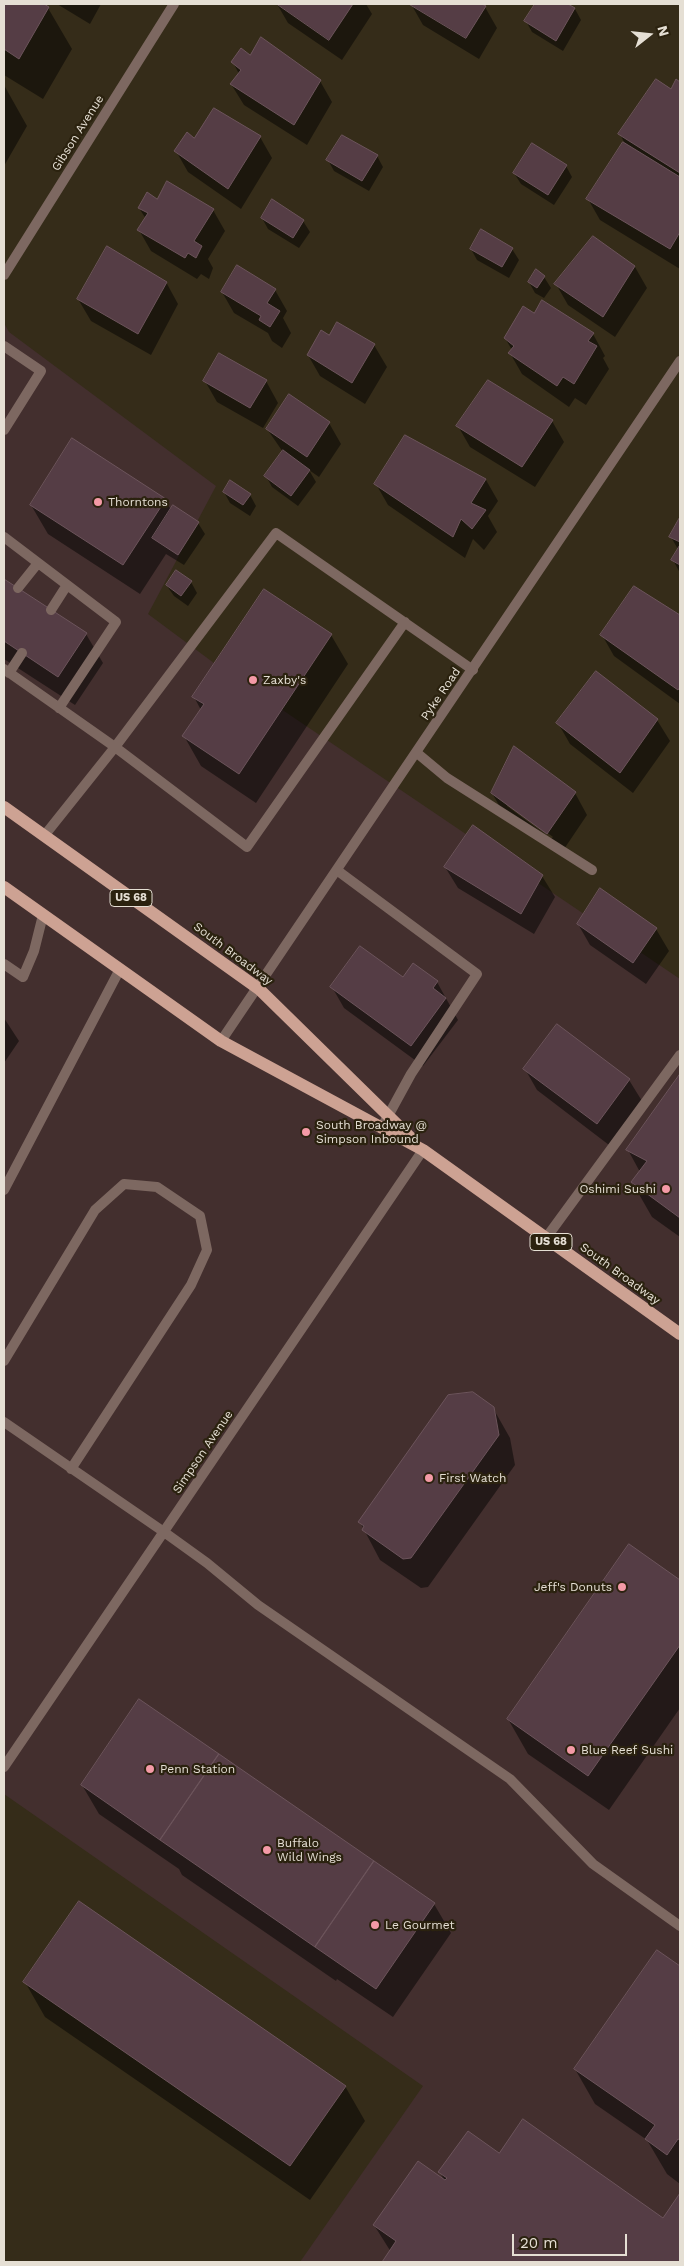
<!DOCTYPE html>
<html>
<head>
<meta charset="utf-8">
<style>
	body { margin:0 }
	#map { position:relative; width:684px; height:2266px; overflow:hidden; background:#352c19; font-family:"Work Sans",sans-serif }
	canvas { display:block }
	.frame { position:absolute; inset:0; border:5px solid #e5dfd4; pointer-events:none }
	.north { position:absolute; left:624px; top:10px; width:50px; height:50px; -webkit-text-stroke:4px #2b220f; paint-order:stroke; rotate:74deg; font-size:14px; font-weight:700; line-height:20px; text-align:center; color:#e5dfd4 }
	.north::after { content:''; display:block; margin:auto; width:18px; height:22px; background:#e5dfd4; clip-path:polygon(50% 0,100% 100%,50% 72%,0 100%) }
	.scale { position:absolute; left:512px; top:2234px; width:115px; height:22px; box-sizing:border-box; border:2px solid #e5dfd4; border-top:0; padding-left:6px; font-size:15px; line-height:18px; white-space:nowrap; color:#e5dfd4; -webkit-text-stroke:4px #2b220f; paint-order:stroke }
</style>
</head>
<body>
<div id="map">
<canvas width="684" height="2266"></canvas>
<div class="frame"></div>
<div class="north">N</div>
<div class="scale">20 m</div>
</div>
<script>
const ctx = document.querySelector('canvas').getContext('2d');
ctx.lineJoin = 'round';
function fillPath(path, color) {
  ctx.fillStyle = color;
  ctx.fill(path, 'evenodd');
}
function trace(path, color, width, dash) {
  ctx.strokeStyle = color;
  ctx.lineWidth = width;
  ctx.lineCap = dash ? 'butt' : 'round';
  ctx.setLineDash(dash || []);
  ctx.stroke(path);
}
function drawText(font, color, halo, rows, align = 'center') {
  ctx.font = font + ' "Work Sans",sans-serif';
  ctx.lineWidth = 4.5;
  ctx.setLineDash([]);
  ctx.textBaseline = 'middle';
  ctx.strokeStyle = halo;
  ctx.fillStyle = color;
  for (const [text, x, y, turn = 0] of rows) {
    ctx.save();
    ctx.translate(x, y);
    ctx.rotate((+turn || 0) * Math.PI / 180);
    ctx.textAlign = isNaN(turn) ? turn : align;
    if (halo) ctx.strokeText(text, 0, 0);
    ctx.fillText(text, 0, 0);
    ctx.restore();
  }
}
const commercial = new Path2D(`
	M4 323 9 332 216 486 148 614 222 669 680 979V2262H300L423 2086 4 1794Z`);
const shadow = new Path2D(`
	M4 4H42L48 8 72 49 43 99 4 75Z
	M57 4H101L90 24Z
	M277 4H366L372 14 342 60 288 23Z
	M411 4H480L485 7 497 28 479 59 423 25Z
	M536 4H566L575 9 581 20 563 51 532 32 526 21Z
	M250 57 320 81 332 102 307 145 244 105 231 84 239 74 233 62Z
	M676 81 680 83V269L600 220 588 199 626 146 620 134 672 91Z
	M4 85 27 126 4 166Z
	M260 137 272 158 241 209 188 172 176 151 194 140Z
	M377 156 383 167 369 191 334 171 328 160Z
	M566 166 572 177 554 205 521 184 514 173Z
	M158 201 213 210 225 231 208 259 213 268 209 279 201 274 197 279 151 251 139 230 146 219 139 208Z
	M272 201 303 221 310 232 299 248 268 229 262 218Z
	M593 237 635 267 647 288 615 337 568 305 556 284Z
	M471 249H512L519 260 509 278 477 260Z
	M544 277 551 288 544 298 535 293 529 282Z
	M166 282 178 304 151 355 91 321 78 299Z
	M275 290 287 311 283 318 291 333 282 348 272 341 268 333 234 313 222 292Z
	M534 314 593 334 605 356 603 358 609 369 586 405 575 398 569 407 522 374 510 353 512 350 505 338Z
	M337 323 374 345 387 367 365 404 320 376 308 355 330 337Z
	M205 381H266L278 403 263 428 217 402Z
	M552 421 564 442 535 487 470 447 458 426Z
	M329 423 341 444 319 477 309 470 316 482 298 506 272 487 266 476 283 452 267 429Z
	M406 436 486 480 498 501 488 516 497 532 484 550 473 539 465 558 388 505 376 484Z
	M224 492 250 495 256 506 250 516 230 503Z
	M165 499 171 510 174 507 198 523 205 534 184 565 166 554 140 594 48 534 31 505Z
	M680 519V573L673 560 679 551 671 537Z
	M4 580 86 634 103 663 75 705 4 659Z
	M191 582 197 593 188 606 174 596 167 586Z
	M635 588 680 616V704L614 656 602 635Z
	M331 635 348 664 256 803 201 766 184 736 201 710 194 697Z
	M596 673 657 720 670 741 633 793 570 744 558 723Z
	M492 793H575L587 815 560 855 504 814ZM507 803 553 837 551 839 507 806Z
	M445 867 542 876 555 897 534 934 458 888Z
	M601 890 656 929 669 951 646 984 590 945 578 924Z
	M403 979 437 982 458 1020 423 1066 344 1008 332 987Z
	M4 1018 19 1041 4 1063Z
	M525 1069 629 1080 642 1101 609 1145 537 1090Z
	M680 1076V1237L652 1217 632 1182 640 1172 628 1150Z
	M493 1408 510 1438 515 1465 428 1587 421 1588 380 1560 360 1522Z
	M630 1546 680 1582V1708L609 1810 528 1754 508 1719Z
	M82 1785 434 1904 451 1933 393 2017 337 1979 336 1981 182 1875 179 1869 99 1814Z
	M658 1952 680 1968V2184L667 2174 647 2140 595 2104 575 2069Z
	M25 1982 345 2086 365 2121 310 2200 45 2017Z
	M499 2155 663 2220 680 2195V2262H384L391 2252 374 2225 445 2182 440 2172Z`);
const building = new Path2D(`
	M4 4H44L49 7 19 59 4 49Z
	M277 4H353L329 40Z
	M409 4H482L486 6 466 38Z
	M535 4H568L575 8 556 41 524 21Z
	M261 37 321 80 294 125 230 84 241 70 231 62 241 48 250 55Z
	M656 79 671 89 676 79 680 82V173L618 134Z
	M214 108 261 136 228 189 174 151 187 132 194 138Z
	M342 135 378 155 362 181 326 160Z
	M623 142 680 177V232L670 249 586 199Z
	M532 143 567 165 548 195 513 173Z
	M167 181 214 209 194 241 202 246 196 258 188 253 185 258 137 230 148 213 138 208 147 192 157 199Z
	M272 199 304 220 293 238 261 218Z
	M481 229 513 248 502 267 470 249Z
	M593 236 635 266 603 317 554 284Z
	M107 246 167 282 138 334 77 299Z
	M237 265 276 289 267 303 280 311 270 327 259 320 261 316 221 292Z
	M536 269 545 276 537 288 528 282Z
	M542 300 594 333 588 341 597 346 574 384 563 377 557 386 508 353 514 346 504 338 523 306 534 313Z
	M337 322 375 344 352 383 307 355 321 330 329 335Z
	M219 353 267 380 250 408 203 381Z
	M488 380 553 420 522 467 456 426Z
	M289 394 330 422 307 457 266 429Z
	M405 435 486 479 471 503 486 510 472 529 461 519 453 537 374 484Z
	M72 438 166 499 123 565 30 505Z
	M283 450 310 470 291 496 264 476Z
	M230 480 251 494 243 505 223 492Z
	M173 505 199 522 178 555 152 538Z
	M680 517V542L669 537Z
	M680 545V565L671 560Z
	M176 570 192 581 181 596 166 585Z
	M4 579 87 633 58 677 4 641Z
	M634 586 680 615V687L678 690 600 635Z
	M264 589 332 634 239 774 182 736 204 704 192 697Z
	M596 671 658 719 620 773 556 723Z
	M514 746 576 792 547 834 491 793Z
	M473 825 543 875 521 914 444 867Z
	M600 888 657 928 633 963 577 924Z
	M360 946 403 977 413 963 438 981 433 988 446 998 411 1046 330 987Z
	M557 1024 630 1079 597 1124 523 1069Z
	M680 1074V1218L631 1182 647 1161 626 1150Z
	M473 1392 494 1407 499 1435 411 1558 403 1559 362 1530 364 1526 358 1522 448 1395Z
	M629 1544 680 1580V1645L588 1776 507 1719Z
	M139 1699 219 1754 160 1840 81 1785Z
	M219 1754 374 1861 315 1947 160 1840Z
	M374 1861 435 1903 376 1989 315 1947Z
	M79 1901 346 2086 290 2166 23 1982Z
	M657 1950 680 1966V2140L678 2139 667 2155 645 2139 655 2125 574 2069Z
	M523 2119 663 2218 680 2193V2262H382L396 2241 373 2225 418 2161 445 2180 447 2178 438 2172 468 2131 499 2153Z`);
const service = new Path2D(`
	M4 346 41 371 4 430
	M4 537 116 622 59 708
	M18 588 38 563
	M51 610 67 585
	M4 669 115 747 247 847 405 622
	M9 673 22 653
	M417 753 447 778 592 870
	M44 836 115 747 276 533 473 670
	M338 871 477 974 411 1074 382 1127
	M4 964 23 977 34 951 43 915
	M4 1190 120 969
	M546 1238 680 1055
	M4 1361 95 1210 124 1184 157 1187 200 1216 207 1250 191 1285 71 1469
	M4 1422 164 1532`);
const minor = new Path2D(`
	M4 275 174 4
	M221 1041 680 361
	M164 1532 207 1563 258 1605 510 1779 593 1864 680 1926
	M4 1767 423 1150`);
const primary = new Path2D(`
	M4 807 259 989 412 1139
	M4 887 221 1041 423 1150 680 1334`);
const markers = [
	[98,502,5,"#f49aa6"],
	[253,680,5,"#f49aa6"],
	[306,1132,5,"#f49aa6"],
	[666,1189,5,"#f49aa6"],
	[429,1478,5,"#f49aa6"],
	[622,1587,5,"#f49aa6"],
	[571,1750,5,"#f49aa6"],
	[150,1769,5,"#f49aa6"],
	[267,1850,5,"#f49aa6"],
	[375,1925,5,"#f49aa6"]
];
const shields = [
	[131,898,42],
	[551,1242,42]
];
const shieldNames = [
	["US 68",131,898],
	["US 68",551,1242]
];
const streetNames = [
	["Gibson Avenue",78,133,-58],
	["Pyke Road",441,694,-56],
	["South Broadway",233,954,37],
	["South Broadway",620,1274,36],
	["Simpson Avenue",203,1452,-56]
];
const poiNames = [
	["Thorntons",108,502],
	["Zaxby's",263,680],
	["South Broadway @",316,1125],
	["Simpson Inbound",316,1139],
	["Oshimi Sushi",656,1189,"right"],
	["First Watch",439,1478],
	["Jeff's Donuts",612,1587,"right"],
	["Blue Reef Sushi",581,1750],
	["Penn Station",160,1769],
	["Buffalo",277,1843],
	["Wild Wings",277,1857],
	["Le Gourmet",385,1925]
];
fillPath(commercial, '#432f2e');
fillPath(shadow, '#0007');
fillPath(building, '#553d45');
trace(building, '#6c545b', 1);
trace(service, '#7d6861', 10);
trace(minor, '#7d6861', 10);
trace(primary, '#cda293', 12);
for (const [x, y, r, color] of markers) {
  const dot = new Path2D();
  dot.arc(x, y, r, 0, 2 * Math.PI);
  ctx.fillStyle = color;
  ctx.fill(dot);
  trace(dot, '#2b220f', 2);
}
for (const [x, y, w] of shields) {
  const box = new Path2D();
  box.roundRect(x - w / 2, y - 8.5, w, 17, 4);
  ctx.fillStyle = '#2b220f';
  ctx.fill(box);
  trace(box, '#e5dfd4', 1);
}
drawText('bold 11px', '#e5dfd4', null, shieldNames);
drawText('12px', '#e5dfd4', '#2b220f', streetNames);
drawText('12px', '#e5dfd4', '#2b220f', poiNames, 'left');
</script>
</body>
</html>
